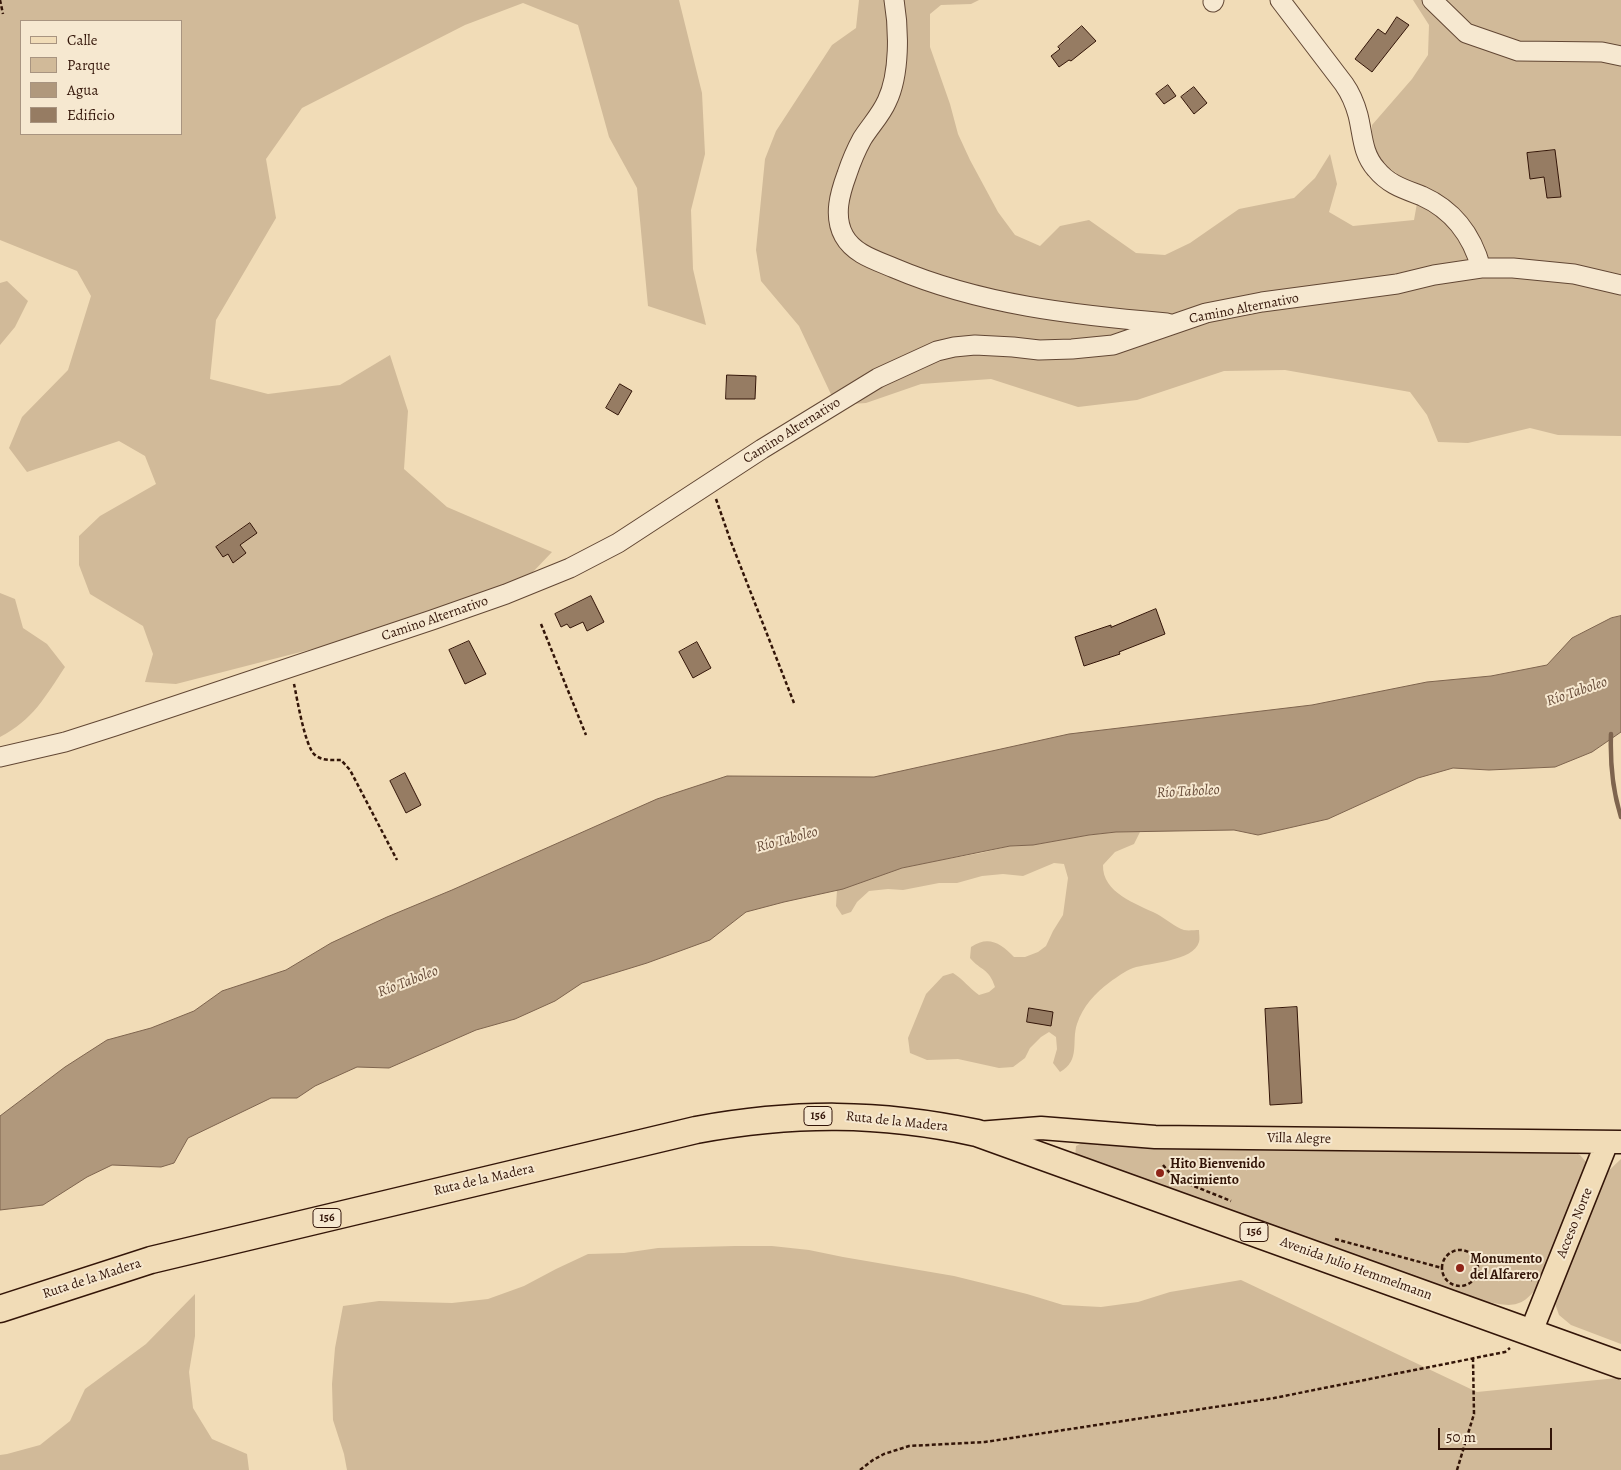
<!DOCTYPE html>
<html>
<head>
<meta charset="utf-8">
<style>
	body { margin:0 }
	#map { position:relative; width:1621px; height:1470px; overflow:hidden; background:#f1dcb7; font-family:Alegreya,serif }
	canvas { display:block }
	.legend { position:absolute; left:20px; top:20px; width:162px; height:115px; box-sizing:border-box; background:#f6e8d0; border:1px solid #a89480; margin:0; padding:6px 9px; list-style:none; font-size:15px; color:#331508 }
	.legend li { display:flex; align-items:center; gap:10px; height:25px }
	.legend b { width:25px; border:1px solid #a89480 }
	.scale { position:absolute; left:1438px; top:1428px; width:114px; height:22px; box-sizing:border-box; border:2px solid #331508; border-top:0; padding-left:6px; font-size:15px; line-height:18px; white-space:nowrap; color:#331508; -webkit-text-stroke:4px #f6e8d0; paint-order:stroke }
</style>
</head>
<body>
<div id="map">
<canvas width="1621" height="1470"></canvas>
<ul class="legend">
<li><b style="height:6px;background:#f1dcb7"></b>Calle</li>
<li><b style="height:14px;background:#d1ba99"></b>Parque</li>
<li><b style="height:14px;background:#b0987c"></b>Agua</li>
<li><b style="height:14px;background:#967c63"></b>Edificio</li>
</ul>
<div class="scale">50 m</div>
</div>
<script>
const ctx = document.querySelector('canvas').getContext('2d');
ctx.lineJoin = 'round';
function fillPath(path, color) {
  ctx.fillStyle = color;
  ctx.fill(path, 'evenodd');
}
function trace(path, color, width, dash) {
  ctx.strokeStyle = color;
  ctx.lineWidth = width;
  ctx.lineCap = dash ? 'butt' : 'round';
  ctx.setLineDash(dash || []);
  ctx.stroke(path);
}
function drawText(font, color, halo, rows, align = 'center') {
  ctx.font = font + ' Alegreya,serif';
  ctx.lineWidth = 4;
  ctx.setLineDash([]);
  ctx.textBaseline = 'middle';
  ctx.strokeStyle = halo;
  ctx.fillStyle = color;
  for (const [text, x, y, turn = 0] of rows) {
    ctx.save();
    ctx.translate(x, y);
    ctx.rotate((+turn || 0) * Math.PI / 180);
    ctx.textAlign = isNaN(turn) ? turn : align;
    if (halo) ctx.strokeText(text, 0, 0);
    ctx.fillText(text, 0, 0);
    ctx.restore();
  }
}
const green = new Path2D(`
	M0 0H679L702 93 705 154 691 210 693 269 706 325 648 306 637 188 609 137 578 25 523 3 465 25 302 108 266 159 276 218 216 320 210 379 268 394 340 385 390 355 408 411 404 469 447 507 552 552 531 574 416 619 328 645 176 684 145 682 153 654 143 626 90 594 79 565V536L100 516 156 484 145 456 119 441 27 472 9 448 22 417 68 370 91 296 77 271 0 240ZM21 21H181V134H21Z
	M859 0H979L971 4 941 5 930 14V47L950 104 958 134 970 160 998 212 1015 235 1040 246 1060 226 1089 220 1136 253 1165 255 1190 243 1239 209 1294 198 1315 178 1330 154 1337 184 1329 212 1353 226 1414 220 1419 192 1395 172 1370 155 1372 125 1412 79 1428 55 1429 25 1413 0H1621V436L1558 435 1530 428 1468 443 1438 442 1427 415 1410 392 1285 370 1224 371 1137 400 1078 407 991 379 921 384 866 403 836 405 799 326 761 281 756 250 765 159 776 131 832 45 856 28Z
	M7 281 28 301 15 327 0 345V283Z
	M0 593 15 599 23 628 47 644 65 667C45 697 33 720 0 737Z
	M1116 832H1140L1134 844 1115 852 1103 865C1102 893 1137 904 1157 914 1166 919 1175 927 1184 930 1188 931 1195 930 1199 930 1199 934 1200 939 1199 942 1194 961 1149 963 1133 968 1125 971 1117 977 1110 982 1095 993 1083 1006 1077 1024 1071 1042 1081 1060 1060 1072L1053 1063 1057 1049 1056 1037 1049 1032 1041 1037 1030 1048 1025 1058 1013 1067 999 1068 958 1059 927 1060 910 1053 908 1038 926 994 943 976 953 973C963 979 969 988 979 995L989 992 995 987C989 968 981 971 970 958L971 947C988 935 1001 943 1014 957H1025L1038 952 1046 946 1053 931 1063 915 1068 878 1064 864 1054 863 1023 876 1003 874 982 876 957 883H939L903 890 888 889 869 891 857 902 851 912 842 915 836 906 837 890 902 868 941 860 981 853 1010 846 1033 845 1089 835Z
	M1084 1142 1572 1151 1580 1155 1587 1163 1542 1280C1524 1308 1514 1308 1484 1301L1084 1163 1075 1157 1076 1146Z
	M1621 1159V1344L1571 1325 1559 1315 1553 1298 1602 1177Z
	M735 1246H772L809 1250 843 1257 954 1276 1027 1294 1063 1305 1101 1307 1138 1302 1170 1292 1241 1280 1477 1392 1617 1378 1621 1381V1470H347L344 1454 333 1420 332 1384 335 1348 343 1306 379 1301 452 1303 488 1299 524 1286 556 1269 588 1254 624 1253 658 1248Z
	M195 1294V1336L189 1372 193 1408 212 1439 247 1454 249 1470H0V1455L7 1454 40 1445 70 1421 85 1389 146 1344Z`);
const water = new Path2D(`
	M1621 616V732L1592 752 1555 767 1489 770 1453 768 1418 778 1328 819 1258 835 1234 830 1116 832 1089 835 1033 845 1010 846 902 868 843 889 784 902 746 912 710 940 647 963 582 983 555 1001 515 1019 476 1030 389 1068 357 1067 315 1086 297 1098H271L188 1138 174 1163 161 1167 112 1165 87 1177 43 1205 0 1210V1116L65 1067 107 1040 151 1028 194 1011 222 991 286 970 331 943 387 917 452 890 657 799 727 776 874 777 1069 734 1312 705 1427 682 1491 676 1547 665 1572 638 1611 618Z`);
const stream = new Path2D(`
	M1611 734C1610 763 1612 789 1621 817`);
const building = new Path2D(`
	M1397 17 1409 25 1372 72 1355 59 1378 29 1385 34Z
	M1082 26 1096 41 1071 61 1069 60 1059 67 1051 56 1060 49 1058 47Z
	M1168 85 1176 96 1164 104 1156 94Z
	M1194 87 1207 103 1194 114 1181 97Z
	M1555 150 1561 197 1547 198 1544 177 1530 179 1527 153Z
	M727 375 756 376 755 399H726Z
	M620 384 632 391 618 415 606 408Z
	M250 523 257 533 240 545 246 553 233 563 228 554 223 557 216 547Z
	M591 596 604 622 587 631 583 622 570 628 567 624 561 627 555 614Z
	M1156 609 1165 634 1119 652 1120 654 1084 666 1075 637 1111 625V627Z
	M469 641 486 674 465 684 449 650Z
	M697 642 711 668 693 678 679 652Z
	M405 773 421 805 406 813 390 781Z
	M1297 1007 1302 1103 1270 1105 1265 1009Z
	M1029 1008 1053 1012 1051 1026 1027 1022Z`);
const path = new Path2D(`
	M0 0 3 14
	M716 499 731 542 794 703
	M541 624 586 735
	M294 684C297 698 305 747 315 755 322 761 332 760 341 760L350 770 397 860
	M1163 1165 1174 1178 1231 1201
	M1335 1239 1442 1268
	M1442 1268a18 18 0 1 1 36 0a18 18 0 1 1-36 0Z
	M1478 1271 1532 1280
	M860 1470 873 1460 884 1454 909 1446 985 1442 1274 1398 1505 1352 1510 1348
	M1457 1470 1474 1414 1473 1359`);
const minor = new Path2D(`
	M894 0C899 29 900 74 887 101 881 115 870 126 862 139 856 150 851 162 847 174 840 193 833 216 844 236 854 254 875 260 894 268 981 305 1074 315 1167 323
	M1280 0 1344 84C1351 94 1355 104 1358 115 1363 135 1362 153 1376 169 1389 185 1404 189 1422 196 1453 210 1472 235 1481 268
	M1432 0 1466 33 1518 51 1602 52 1621 56
	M1213 2 1214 0
	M0 757 65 742 115 726 432 620 506 594 570 568 618 543 762 449 878 378 937 351 954 347 975 345 1013 347 1039 350 1072 349 1113 345 1206 313 1262 302 1397 284 1434 275 1481 268H1513L1574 274 1621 285`);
const major = new Path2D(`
	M978 1133 1041 1128 1155 1137 1621 1142
	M1531 1332 1607 1142`);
const highway = new Path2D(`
	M0 1309 151 1260 696 1130C795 1112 879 1112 977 1133L1621 1365`);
const markers = [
	[1160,1173,5,"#8f2418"],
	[1460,1268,5,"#8f2418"]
];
const shields = [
	[818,1116,28],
	[327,1218,28],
	[1254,1232,28]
];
const shieldNames = [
	["156",818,1116],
	["156",327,1218],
	["156",1254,1232]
];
const streetNames = [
	["Camino Alternativo",1244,309,-11],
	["Camino Alternativo",792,431,-32],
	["Camino Alternativo",435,619,-19],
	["Ruta de la Madera",897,1122,6],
	["Villa Alegre",1299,1139,1],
	["Ruta de la Madera",484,1180,-13],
	["Acceso Norte",1575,1223,-68],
	["Avenida Julio Hemmelmann",1356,1269,20],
	["Ruta de la Madera",92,1279,-18]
];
const poiNames = [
	["Hito Bienvenido",1170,1165],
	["Nacimiento",1170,1181],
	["Monumento",1470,1260],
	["del Alfarero",1470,1276]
];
const waterNames = [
	["Río Taboleo",1577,692,-19],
	["Río Taboleo",1188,792,-3],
	["Río Taboleo",787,840,-15],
	["Río Taboleo",408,982,-21]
];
fillPath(green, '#d1ba99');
fillPath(water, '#b0987c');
trace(water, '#7e644e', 1);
trace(stream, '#7e644e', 4.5);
fillPath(building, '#967c63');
trace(building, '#331508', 1);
trace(minor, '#624734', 21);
trace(major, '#331508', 25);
trace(highway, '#331508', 29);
trace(path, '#331508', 2.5, [4, 2.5]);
trace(minor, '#f6e8d0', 19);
trace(major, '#f1dcb7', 22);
trace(highway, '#f1dcb7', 26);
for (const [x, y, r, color] of markers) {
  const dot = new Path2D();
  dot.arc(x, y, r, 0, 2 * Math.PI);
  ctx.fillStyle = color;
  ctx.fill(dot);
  trace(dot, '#f6e8d0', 2);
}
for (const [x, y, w] of shields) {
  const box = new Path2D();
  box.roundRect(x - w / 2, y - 9.5, w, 19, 4);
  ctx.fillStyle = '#f6e8d0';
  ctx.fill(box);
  trace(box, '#331508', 1);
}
drawText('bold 12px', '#331508', null, shieldNames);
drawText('14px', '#331508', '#f6e8d0', streetNames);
drawText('bold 14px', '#331508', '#f6e8d0', poiNames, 'left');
drawText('italic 15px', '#654936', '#f6e8d0', waterNames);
</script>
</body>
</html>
